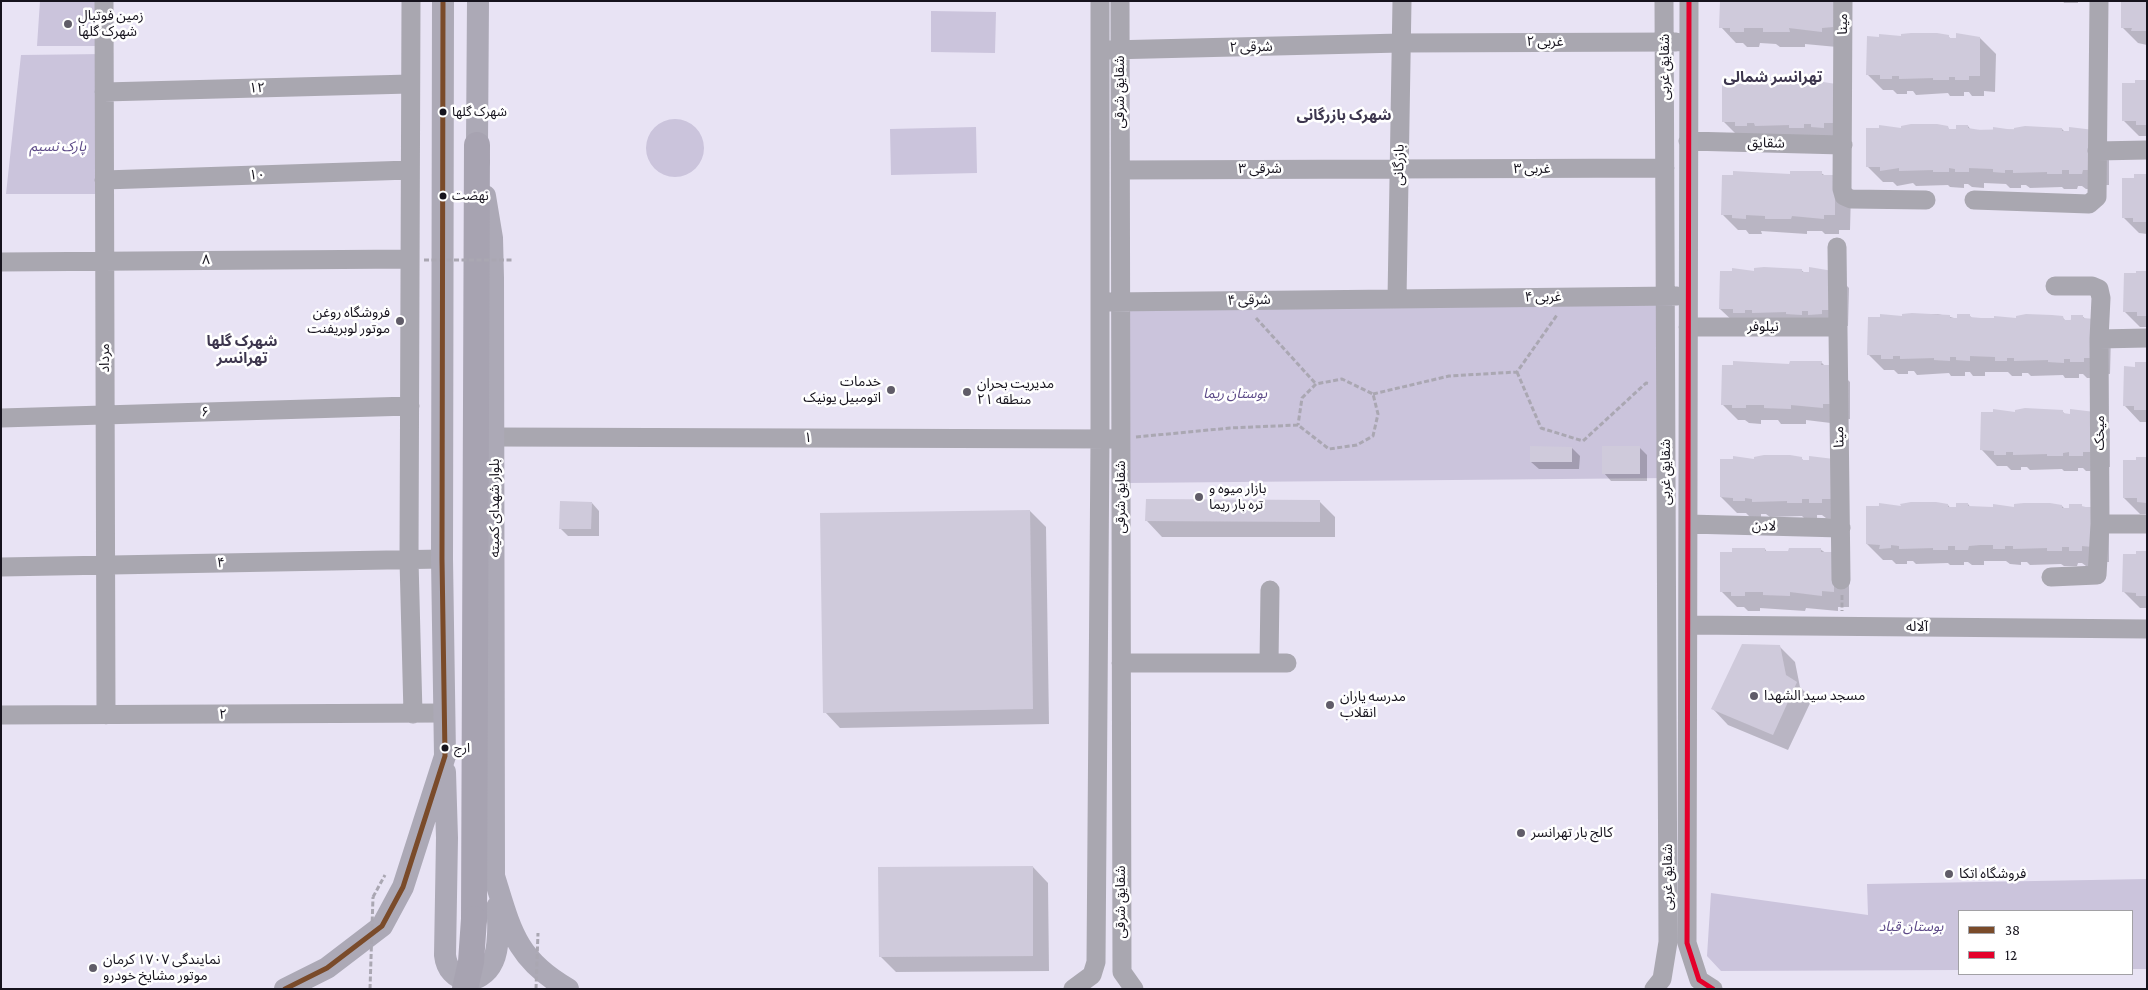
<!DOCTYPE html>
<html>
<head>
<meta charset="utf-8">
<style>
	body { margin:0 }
	#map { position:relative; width:2148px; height:990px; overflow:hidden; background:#e8e3f4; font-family:"Crimson Pro",serif }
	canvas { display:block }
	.frame { position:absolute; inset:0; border:2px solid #16131d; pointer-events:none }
	.legend { position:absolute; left:1958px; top:910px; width:175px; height:65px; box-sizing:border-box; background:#fff; border:1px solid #a2a1a5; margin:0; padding:6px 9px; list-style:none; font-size:15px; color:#16131d }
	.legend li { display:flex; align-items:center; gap:10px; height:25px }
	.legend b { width:25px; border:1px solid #a2a1a5 }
</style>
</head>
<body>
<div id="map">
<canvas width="2148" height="990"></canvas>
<div class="frame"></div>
<ul class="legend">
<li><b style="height:6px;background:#7a4b2a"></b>38</li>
<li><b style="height:6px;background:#e4002b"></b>12</li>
</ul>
</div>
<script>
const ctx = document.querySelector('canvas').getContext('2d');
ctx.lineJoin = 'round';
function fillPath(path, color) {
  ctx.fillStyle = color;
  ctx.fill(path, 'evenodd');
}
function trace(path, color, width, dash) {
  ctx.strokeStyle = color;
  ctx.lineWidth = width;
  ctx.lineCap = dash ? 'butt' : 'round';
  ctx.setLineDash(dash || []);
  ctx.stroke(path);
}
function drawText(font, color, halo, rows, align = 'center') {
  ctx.font = font + ' "Crimson Pro","Noto Sans Arabic",serif';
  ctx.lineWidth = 5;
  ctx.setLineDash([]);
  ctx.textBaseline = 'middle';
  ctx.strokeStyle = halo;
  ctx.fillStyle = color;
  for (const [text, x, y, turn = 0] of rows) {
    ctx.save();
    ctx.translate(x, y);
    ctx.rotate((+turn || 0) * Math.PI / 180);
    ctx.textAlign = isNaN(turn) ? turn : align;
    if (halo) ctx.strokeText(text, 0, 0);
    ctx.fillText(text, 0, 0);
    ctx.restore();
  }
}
const green = new Path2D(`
	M40 1H98L97 46H37Z
	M931 11 996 12 995 53 931 52Z
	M104 54V194H6L21 55Z
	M646 148a29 29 0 1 1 58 0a29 29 0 1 1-58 0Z
	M976 127 977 173 891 175 890 129Z
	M1672 305 1669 478 1127 483 1129 307Z
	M2147 879V969H2132V911H1959V970L1721 971 1707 956 1711 893 1868 915 1867 884Z`);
const shadow = new Path2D(`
	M1721 1H1845L1837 47 1805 44V47H1780L1776 44 1760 43 1759 47H1747L1743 43H1736L1721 27Z
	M1952 1V2L1927 1Z
	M2063 1H2078V3H2064Z
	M2147 1V45L2138 43 2122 27Z
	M1948 36 1951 39 1980 38 1996 54 1995 92 1984 91V96H1972L1969 92H1964V96H1950L1948 93 1916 95 1913 91H1907V94H1897L1893 90H1883L1867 74 1902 38Z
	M2147 82V136H2139L2123 120Z
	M1804 83 1807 86 1835 85 1840 143 1739 137 1723 121 1757 85Z
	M1968 126 1971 130 2062 129 2065 132 2109 147V185H2098V189H2086L2082 186H2078L2077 189H2064L2062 187 2030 188 2026 185H2021V188H2010L2006 184 1984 183V188L1972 187 1968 184H1964V188L1950 187 1948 185 1916 186 1913 183 1897 186 1893 182H1883L1867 166 1902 130 1948 128 1951 131Z
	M1821 173 1851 192 1850 230H1839V234H1825L1822 231H1807V234L1761 231 1762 234H1749L1746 230H1738L1723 215 1791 175Z
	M2147 176V234L2139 233 2123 217 2135 179Z
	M1801 270 1805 273 1833 272 1849 288 1848 326 1736 324 1720 309 1755 272Z
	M2147 273V327H2140L2124 311Z
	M1912 314H1938L1958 319 1969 315 1972 318 2017 320 2063 318 2066 321 2083 317 2111 336 2110 374 2099 373V378H2087L2083 374H2079V378H2065L2063 375 2031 376 2028 373H2022V376H2012L2008 372H1985V376H1973L1970 372H1965V376H1951L1949 373 1917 375 1914 371H1908V374H1898L1894 370H1884L1868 354 1903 318Z
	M1821 362 1825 366H1834L1850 382V419L1839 420V424L1806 420V424H1781L1778 420H1761V424L1749 423 1745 420H1738L1722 404 1791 365Z
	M2147 364V422H2140L2125 406 2137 368Z
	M2062 411 2066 415 2094 413 2110 429V467H2098V471H2086L2083 468H2078V471H2064L2062 469 2030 470 2027 467H2021V470H2011L2007 466H1997L1982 450 2016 413Z
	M1639 447 1647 455V481H1611L1604 473Z
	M1572 448 1580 456 1579 469H1539L1531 462Z
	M1801 458 1805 462 1833 460 1849 476V514L1838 518H1826L1822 515H1817V518H1804L1802 516 1770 517 1766 514H1761V517H1750L1746 513H1737L1721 497 1756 460Z
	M2147 460V514H2140L2124 498Z
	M1319 501 1335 517V537H1162L1147 521Z
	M592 503 599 511V536H568L560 528Z
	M1968 504 1971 508 2062 506 2065 509H2071V505L2093 508 2109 524V562H2097L2098 566H2086L2082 563H2078L2077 566H2064L2061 564 2030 565 2027 562H2021V565L2010 564 2006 561H1984V565H1972L1968 562H1964V565H1950L1948 563 1916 564 1913 561H1907V564H1896L1892 560H1883L1867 544 1902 507 1948 505 1951 509Z
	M1030 511 1046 527 1049 724 840 728 825 712Z
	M1765 549 1767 552H1790L1820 549 1849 569V607H1838V611L1806 608 1805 611 1760 608V611H1748L1744 607H1737L1721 591Z
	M2147 554V608H2140L2124 592Z
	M1779 646 1795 662 1800 687 1812 699 1788 750 1728 725 1713 709Z
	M1033 867 1048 883 1049 971 896 972 880 956Z`);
const building = new Path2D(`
	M1720 1H1833V27L1822 28V32L1789 28 1790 32H1763V28H1744V32H1730V28H1719Z
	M2121 1H2147L2146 31H2131L2132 28H2121Z
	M1911 33H1937L1949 35V38H1956V33L1980 37V76H1969V80H1955V77H1949V80H1933V78L1899 79V76H1892V79H1880V75H1866L1867 36 1879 37V34L1901 36V34Z
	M1766 80H1792L1804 82V85H1811V80L1836 84V123H1824V128L1811 127V124H1804V128H1789V125L1755 126 1754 123H1747V126H1735V122H1722V84H1735V81L1756 83V81Z
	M2135 80H2147V125H2136V121H2122V83H2135Z
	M1911 124H1937L1948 126 1949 129H1956V125H1968V128L1980 130H1993V127L2014 130V128L2025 126 2062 128V131H2069V127L2094 130V170H2083L2082 174H2069V170H2062V174H2047V172L2013 173V170H2005V173L1993 172V169L1969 168V172H1955V169L1949 168V172H1933V170L1899 171V168L1880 171V167H1866V128H1879V125L1901 128V126Z
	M1733 171 1790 174V171H1822V175H1835V215H1824V219L1792 216 1791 219H1765V216L1746 215V219L1732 218V215H1721L1722 175H1733Z
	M2134 174H2147V222H2133V218H2122V178H2134Z
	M1764 267 1802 269V272H1809V267L1833 271V310H1822V314L1808 315V311H1802V315L1786 314V312L1752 313V310H1745V313H1733V309H1719L1720 271H1732V268L1754 271V268Z
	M2136 271H2147V316H2137V312H2123L2124 273H2136Z
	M1912 313 1950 315V318H1957V314H1970V317L1981 318H1994V316L2016 318V316L2026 314 2052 315 2063 316 2064 320H2071V315H2083V318L2095 319V358H2084V362H2070V359H2064V363L2048 362V360L2014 361V358H2007V361H1995V357L1970 356V361L1956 360V357H1950V361L1934 360V358L1900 359V356H1893V359H1881V355H1867L1868 317H1880V314L1902 316V314Z
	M1733 361 1789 364 1790 361H1822L1821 365H1835V404H1823V408L1791 405V409L1764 408V405H1746V408H1732V405H1721L1722 365H1733Z
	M2135 362H2147V410H2134V406H2123L2124 366 2135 367Z
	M2025 408 2063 410V413L2070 414V409L2095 412 2094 452H2083V456H2069V452L2063 453V456H2047V454L2013 455V452H2006V455H1994V451L1980 450 1981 412H1993V409L2015 412V410Z
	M1530 446 1572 447V462H1530Z
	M1602 446H1640V474H1602Z
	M1764 455H1790L1802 457V460H1809V456L1834 459 1833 499H1822V503H1809V499H1802V503H1787V501L1752 502V499L1745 498V501H1733V498L1720 497V459H1733V456L1754 459V457Z
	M2136 457H2147V503L2137 502V498H2123V460H2136Z
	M1146 499 1320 500V522L1145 521Z
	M560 501 592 502 591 529H559Z
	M1911 502H1936L1948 504V507H1956V503H1968V506L1993 507V504L2014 507V504L2024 503H2050L2062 505V508H2069V504H2082V507H2094L2093 547 2082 546V551H2069V547H2062V551H2047V548L2013 549V546H2005V549H1993V545H1980L1969 546 1968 550H1955V546H1948V550H1933V548L1899 549V546L1891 545V548L1879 549 1880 545 1866 544V506H1879V503L1901 506 1900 504Z
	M1030 510 1033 709 823 713 820 513Z
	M1732 548H1765V551H1788L1789 548H1821V552H1834V592L1822 591V596L1790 592V596L1763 595V592H1745V596H1731V592H1720V552H1732Z
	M2136 551H2147V596H2136V593L2122 592 2123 554H2136Z
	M1742 644 1780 645 1786 675 1797 682 1773 735 1711 709Z
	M1033 866V956L879 957 878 867Z`);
const path = new Path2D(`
	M1256 318 1316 384
	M1517 372 1541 428 1583 441 1646 383 1650 384
	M1373 394 1449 376 1517 372 1557 315
	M1136 437 1230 428 1298 425 1329 449 1357 445 1373 436 1378 414 1373 394 1342 379 1316 384 1302 398 1298 425
	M1842 595V611
	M373 897 385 875`);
const minor = new Path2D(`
	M104 1 106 715
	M411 1 409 560 413 714
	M1120 1 1122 972 1134 989
	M1689 1 1687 943 1699 980 1713 989
	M1843 1 1842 189 1844 196 1851 199 1926 200
	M1109 50 1401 43 1676 42
	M104 92 410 84
	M1688 141 1843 145
	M2097 151 2147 150
	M1121 170 1665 168
	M104 180 410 170
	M1974 200 2089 204 2097 197 2099 1
	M1837 247 1841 580
	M1 262 410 259
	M1397 299 1402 1
	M1110 302 1677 296
	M1688 327H1838
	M2099 339 2147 338
	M1 418 410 406
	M495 437 1112 439
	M1688 524 1841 528
	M2100 524H2147
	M1 567 442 559
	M2051 577 2097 575 2100 524 2099 339 2101 298 2099 289 2092 286H2055
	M1688 625 2147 629
	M1121 663H1287
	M1269 663 1270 590
	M1 715 445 713
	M1073 989 1092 975 1096 962 1100 440V1
	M1654 989 1662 979 1668 942 1664 1`);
const major = new Path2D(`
	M478 1 477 145 479 162
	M485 196 492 238 493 278 494 876C511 931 516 959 568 989
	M445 772 447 838 445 955C448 984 481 988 493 961 499 949 499 921 497 907
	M285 989 327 968 382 926 403 887 445 756 442 559 443 1`);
const highway = new Path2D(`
	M474 919 477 145`);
const pathBridge = new Path2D(`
	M424 260H512
	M370 989 373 897
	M536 989 538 933`);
const highwayBridge = new Path2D(`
	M465 989 471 962 474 919`);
const bus1 = new Path2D(`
	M285 989 327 968 382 926 403 887 445 756 442 559 443 1`);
const bus2 = new Path2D(`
	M1689 1 1687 943 1699 980 1713 989`);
const markers = [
	[68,24,5,"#605c68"],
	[443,112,4.5,"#16131d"],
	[443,196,4.5,"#16131d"],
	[400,321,5,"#605c68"],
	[891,390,5,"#605c68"],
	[967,392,5,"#605c68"],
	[1199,497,5,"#605c68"],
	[1754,696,5,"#605c68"],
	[1330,705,5,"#605c68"],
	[445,748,4.5,"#16131d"],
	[1521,833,5,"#605c68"],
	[1949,874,5,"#605c68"],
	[93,968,5,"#605c68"]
];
const busNames = [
	["شهرک گلها",452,112],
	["نهضت",452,196],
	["ارج",454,748]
];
const poiNames = [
	["زمین فوتبالِ",78,16],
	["شهرک گلها",78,32],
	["فروشگاه روغن",390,313,"right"],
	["موتور لوبریفنت",390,329,"right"],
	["خدمات",881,382,"right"],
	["اتومبیل یونیک",881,398,"right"],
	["مدیریت بحران",977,384],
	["منطقه ۲۱",977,400],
	["بازار میوه و",1209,489],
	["تره بار ریما",1209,505],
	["مسجد سید الشهدا",1764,696],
	["مدرسه یاران",1340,697],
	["انقلاب",1340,713],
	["کالج بار تهرانسر",1531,833],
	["فروشگاه اتکا",1959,874],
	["نمایندگی ۱۷۰۷ کرمان",103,960],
	["موتور مشایخ خودرو",103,976]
];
const streetNames = [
	["مینا",1843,24,-90],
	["۲ غربی",1545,42],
	["۲ شرقی",1251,47,-1],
	["شقایق غربی",1665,67,-90],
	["۱۲",257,88,-2],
	["شقایق شرقی",1120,92,-90],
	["شقایق",1766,143,1],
	["بازرگانی",1399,165,-89],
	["۳ شرقی",1260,169],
	["۳ غربی",1532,169],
	["۱۰",257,175,-2],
	["۸",206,260],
	["۴ غربی",1543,297,-1],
	["۴ شرقی",1249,300,-1],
	["نیلوفر",1763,327],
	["مرداد",105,358,-90],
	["۶",205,412,-2],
	["میخک",2100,433,-90],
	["مینا",1839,437,-91],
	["۱",808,438],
	["شقایق غربی",1666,472,-90],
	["شقایق شرقی",1121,497,-90],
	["بلوار شهدای کمیته",495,508,-90],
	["لادن",1764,526,2],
	["۴",221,563,-1],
	["آلاله",1917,627],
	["۲",223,715],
	["شقایق غربی",1668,877,-90],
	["شقایق شرقی",1121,902,-90]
];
const parkNames = [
	["پارک نسیم",58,147],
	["بوستان ریما",1235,394],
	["بوستان قباد",1911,927]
];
const neighbourhoodNames = [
	["تهرانسر شمالی",1773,77],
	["شهرک بازرگانی",1344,115],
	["شهرک گلها",242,341],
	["تهرانسر",242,358]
];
fillPath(green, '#cbc4dc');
fillPath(shadow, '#0003');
fillPath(building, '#cfcadb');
trace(path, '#aaa7b2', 3, [5, 2.5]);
trace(minor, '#a9a7b0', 19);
trace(major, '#aca9b6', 22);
trace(highway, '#a7a3b1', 26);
trace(pathBridge, '#aaa7b2', 3, [5, 2.5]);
trace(highwayBridge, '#a7a3b1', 26);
trace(bus1, '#7a4b2a', 5);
trace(bus2, '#e4002b', 5);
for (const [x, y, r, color] of markers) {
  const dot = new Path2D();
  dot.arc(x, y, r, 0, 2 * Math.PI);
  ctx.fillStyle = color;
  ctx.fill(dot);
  trace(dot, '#fff', 2);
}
drawText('13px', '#16131d', '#fff', busNames, 'left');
drawText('14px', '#16131d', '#fff', poiNames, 'left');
drawText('14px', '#16131d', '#fff', streetNames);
drawText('italic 14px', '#5d4a88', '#fff', parkNames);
drawText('bold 15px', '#3d364e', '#fff', neighbourhoodNames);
</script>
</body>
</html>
